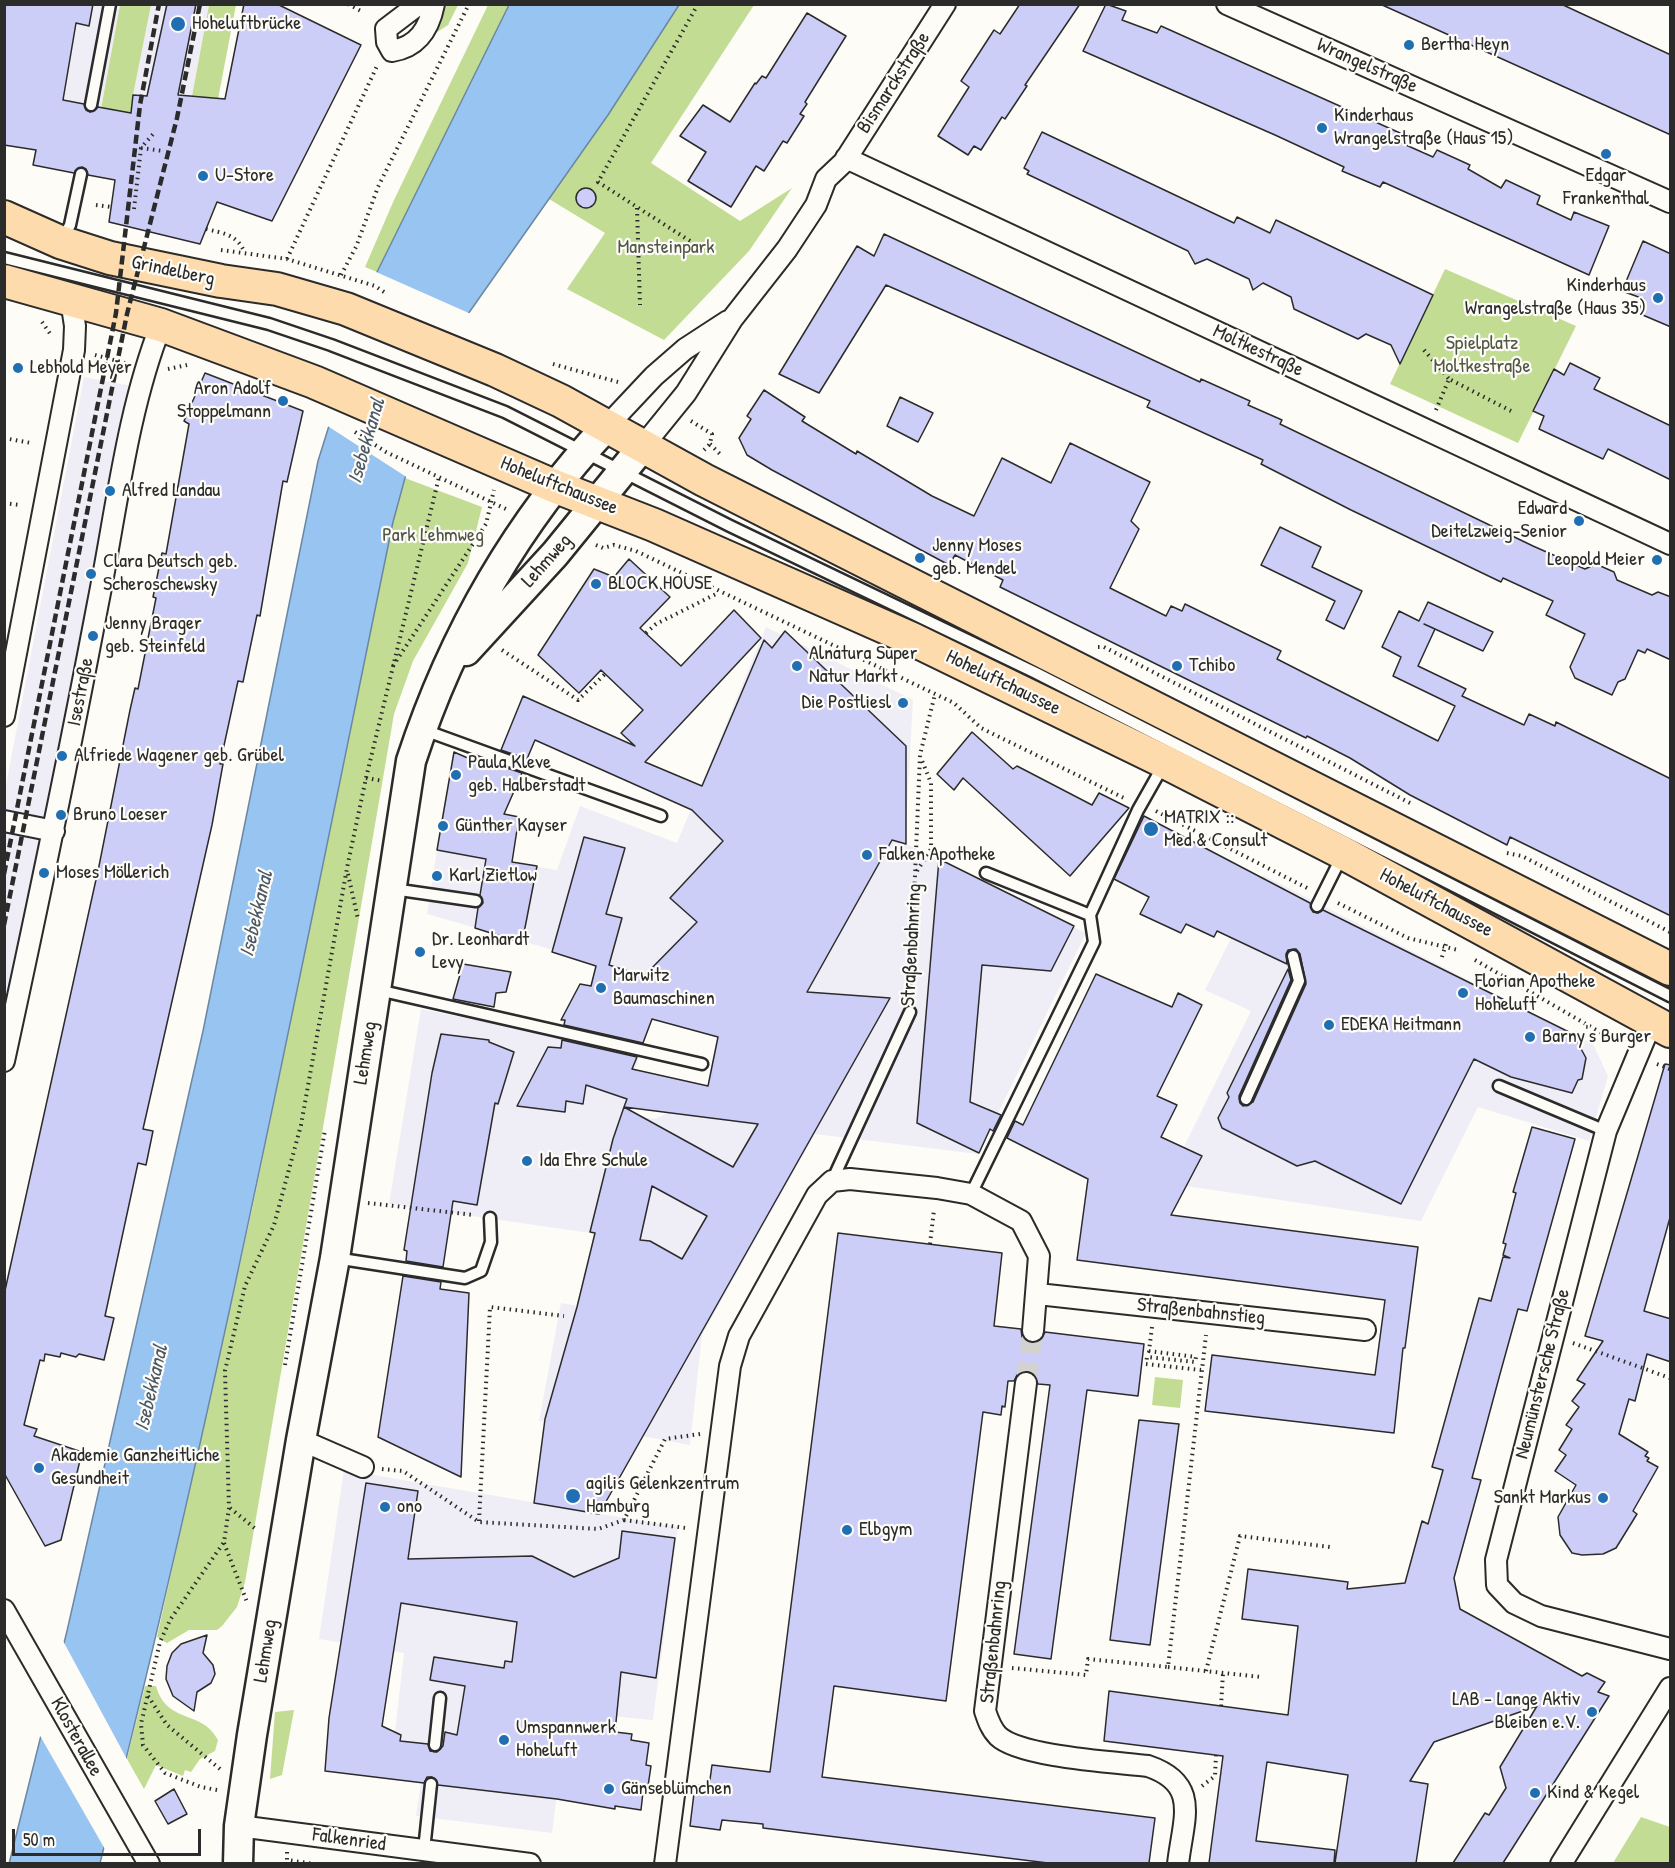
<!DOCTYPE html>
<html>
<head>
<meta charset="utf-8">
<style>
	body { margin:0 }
	#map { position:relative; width:1675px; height:1868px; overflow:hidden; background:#fdfcf7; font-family:"Patrick Hand",sans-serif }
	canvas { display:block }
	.frame { position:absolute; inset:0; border:6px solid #2b2b2b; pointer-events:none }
	.scale { position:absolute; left:12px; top:1829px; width:189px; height:27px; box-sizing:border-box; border:3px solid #2b2b2b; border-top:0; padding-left:8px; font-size:18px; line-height:21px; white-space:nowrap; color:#2b2b2b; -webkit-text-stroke:4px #fdfcf7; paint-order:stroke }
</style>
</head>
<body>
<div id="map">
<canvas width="1675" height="1868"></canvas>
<div class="frame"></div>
<div class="scale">50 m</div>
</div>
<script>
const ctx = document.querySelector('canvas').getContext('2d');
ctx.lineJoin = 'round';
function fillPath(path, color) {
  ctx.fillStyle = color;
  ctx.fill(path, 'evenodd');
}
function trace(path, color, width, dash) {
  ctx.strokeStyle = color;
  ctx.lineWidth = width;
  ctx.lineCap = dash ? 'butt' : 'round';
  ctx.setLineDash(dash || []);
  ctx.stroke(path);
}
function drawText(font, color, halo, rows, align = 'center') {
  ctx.font = font + ' "Patrick Hand",sans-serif';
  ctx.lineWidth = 4.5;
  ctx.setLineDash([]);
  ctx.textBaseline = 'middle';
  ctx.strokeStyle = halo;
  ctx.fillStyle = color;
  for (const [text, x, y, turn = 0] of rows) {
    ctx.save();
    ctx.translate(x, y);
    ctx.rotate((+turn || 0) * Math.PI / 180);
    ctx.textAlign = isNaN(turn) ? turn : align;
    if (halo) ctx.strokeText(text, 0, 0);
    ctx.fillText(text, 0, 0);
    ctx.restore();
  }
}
const built = new Path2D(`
	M4 5H120L89 175 33 165 35 150 5 145Z
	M151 5H209L192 96 157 230 117 221 133 95Z
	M84 377 132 386 54 785 5 1008V790Z
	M766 627 913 700 905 843 1086 933 978 1154 815 1134 702 1335 690 1445 572 1423 551 1459 539 1458 545 1422 539 1421 561 1303 622 1313 639 1240 389 1204 421 1009 640 1053 622 1114 655 1119 669 1112 733 1122 789 1017 427 914 437 850 557 870 580 806 677 843Z
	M1263 875 1593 1044 1608 1076 1589 1141 1478 1107 1421 1221 1166 1183 1251 1011 1205 990Z
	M344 1470 678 1527 653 1720 568 1712 552 1833 416 1816 427 1745 401 1741 400 1734 395 1732 404 1653 319 1639Z`);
const green = new Path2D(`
	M120 5H151L133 95 124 165 92 158Z
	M209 5H236L218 99 192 96Z
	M447 5H458L448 25 431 36Z
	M488 5H509L377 272 365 267 394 200Z
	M679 5H754L651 163 740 221 792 188 749 251 664 340 567 289 605 233 549 199Z
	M1445 269 1576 326 1518 443 1390 384Z
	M405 478 482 507 468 563 413 661 394 714 245 1582 237 1607 222 1626 217 1630H189L167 1643 157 1637 252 1210 393 522Z
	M1155 1377 1183 1380 1180 1408 1152 1405Z
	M145 1686H156C167 1725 202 1709 218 1740L215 1751 200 1759 191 1772 185 1770 183 1776 156 1765 144 1789 127 1759Z
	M294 1710 282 1775 270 1779 275 1712Z
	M1641 1817 1670 1827V1863H1613Z`);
const water = new Path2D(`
	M509 5H679L608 115 468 314 405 478 393 522C301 970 213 1420 100 1863L9 1864 67 1631 203 1031 318 461 377 272Z`);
const pier = new Path2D(`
	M374 271 471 314 408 478 326 425Z
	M62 1639 129 1763 106 1851 39 1734Z`);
const building = new Path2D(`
	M4 4H93L89 26 76 23 63 100 84 104 86 110 90 112 98 107 131 113 133 95 147 96 167 4H196L178 95 225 99 244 4H277L361 45 272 221 217 202 200 244 109 222 115 180 88 175 86 169 82 167 74 173 33 165 36 150 4 145Z
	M1020 4H1080L1025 85 1027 86 1005 119 1002 117 981 150 974 146 968 155 938 136 969 87 961 81 994 30 1000 34Z
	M1106 4 1126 11 1122 20 1157 33 1161 26 1400 133 1397 141 1433 157 1437 150 1470 165 1468 169 1501 188 1506 180 1540 196 1537 204 1571 220 1574 212 1609 226 1589 275 1383 182 1380 187 1342 171 1344 167 1275 135 1083 51Z
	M1380 4H1561L1617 30 1671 55V135Z
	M807 13 846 36 805 102 807 104 800 114 804 116 787 143 783 141 764 171 756 166 731 207 688 181 706 152 680 136 703 105 730 122 755 83 756 84 762 76 766 78Z
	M1042 132 1234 223 1237 217 1270 233 1276 220 1433 295 1400 364 1391 345 1366 334 1358 339 1294 309 1291 297 1263 283 1253 290 1249 279 1207 259 1195 264 1188 251 1027 174 1029 171 1024 168Z
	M576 198a10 10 0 1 1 20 0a10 10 0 1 1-20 0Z
	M884 234 1200 382 1201 379 1250 401 1248 405 1282 420 1280 424 1533 546 1585 569 1596 564 1614 572 1617 580 1652 595 1658 592 1671 597V660L1647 649 1645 653 1638 650 1625 679 1618 682 1612 695 1575 678 1570 667 1585 634 1546 615 1553 601 1503 578 1501 582 1351 510 1261 464 1263 460 1147 407 1150 401 886 285 819 393 779 374 857 246 874 256Z
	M1643 241 1671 254V327L1638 313 1644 299 1622 291Z
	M1570 363 1600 378 1594 389 1671 426V480L1608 449 1603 459 1539 429 1544 416 1533 411 1554 369 1564 375Z
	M205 373 303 411 287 482 283 481 260 616 257 615 243 682 238 681 220 764H223L212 825 143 1129 153 1131 146 1165 138 1163 105 1316 114 1318 104 1360 79 1354 76 1357 61 1353 60 1357 45 1354 44 1361 40 1360 24 1425 37 1429 34 1436 82 1452 61 1540 45 1546 4 1473V1295L99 866 130 710 135 688 138 689 156 598 153 597 162 553 166 554 189 424 184 421Z
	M764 390 805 417 802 421 856 454 857 451 932 496 974 516 1002 458 1051 483 1070 443 1150 482 1131 521 1139 529 1110 588 1166 616 1171 606 1182 611 1185 604 1281 651 1277 659 1438 741 1455 706 1393 676 1401 657 1382 647 1399 611 1419 621 1428 602 1493 632 1483 651 1424 624 1435 629 1418 666 1466 689 1462 696 1524 725 1529 714 1555 726 1556 722 1671 779V916L1510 837 1507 845 1410 795 1350 758 1307 736 1306 738 1000 587 1003 580 955 555 949 565 772 470 747 455 739 438 751 419 747 416Z
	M900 397 933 413 918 442 887 426Z
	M1280 527 1321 547 1312 567 1362 591 1344 629 1326 620 1335 601 1261 565Z
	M629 559 670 597 640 628 681 666 734 610 761 638 645 762 702 786 764 640 772 648 785 631 906 746V844L892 840 807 992 890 998 599 1514 534 1503 545 1419 577 1307 595 1233 590 1232 613 1139 624 1107 733 1167 758 1124 624 1107 627 1099 586 1085 583 1104 566 1101 565 1112 517 1106 548 1047 561 1048 562 1040 637 1057 632 1069 708 1086 718 1037 652 1019 643 1043 564 1025 565 1020H561L580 984 591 986 596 966 552 952 584 837 625 848 606 914 622 918 609 965 644 976 697 922 670 898 723 841 692 810 535 740 527 759 501 750 523 696 635 746 621 733 643 710 601 670 579 693 538 655 594 569 614 577ZM652 1186 707 1216 682 1259 650 1241 640 1240Z
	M972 732 1013 769 1017 766 1092 805 1099 793 1129 808 1070 876 963 778 954 790 937 774Z
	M454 752 493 769 495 764 522 773 504 814 519 817 512 862 537 866 522 943 475 928 478 908 483 903 480 895 486 859 437 850Z
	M1144 816 1310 903 1313 912 1318 913 1323 910 1573 1034 1586 1058 1582 1079 1578 1080 1572 1093 1511 1077 1474 1059 1401 1204 1315 1161 1297 1166 1222 1128 1218 1118 1229 1097 1227 1093 1288 969 1291 980 1239 1096 1240 1103 1243 1106 1253 1102 1306 984 1300 954 1296 949 1288 950 1286 954 1287 964 1217 931 1214 937 1186 924 1181 933 1140 914 1149 897 1114 879Z
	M939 859 1074 926 1051 971 982 965 970 1102 1001 1115 993 1131 990 1129 979 1153 917 1123Z
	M463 964 511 972 506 992 496 993 494 1007 453 999Z
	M1096 974 1172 1007 1178 993 1202 1005 1157 1096 1177 1105 1161 1137 1202 1156 1171 1215 1418 1247 1405 1348H1403L1394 1433 1205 1411 1212 1355 1375 1375 1385 1300 1077 1260 1088 1179 1007 1138 1015 1121 1023 1125Z
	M441 1034 489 1040V1042L514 1052 498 1104 495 1103 477 1205 453 1201 443 1267 406 1261 407 1251 404 1250 432 1073Z
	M1665 1064 1671 1065V1214L1644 1311 1671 1319V1362L1647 1354 1635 1401 1629 1399 1619 1434 1648 1452 1645 1456 1649 1458 1647 1461 1658 1467 1633 1511 1637 1514 1616 1548 1603 1554 1582 1555 1572 1553 1560 1535 1558 1517 1576 1485 1555 1471 1566 1455 1559 1450 1572 1429 1566 1425 1579 1407 1572 1401 1585 1384 1577 1380 1603 1341 1585 1336Z
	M1532 1127 1575 1139 1527 1311 1518 1309 1500 1374 1472 1478 1481 1480 1454 1578 1460 1609 1582 1676 1587 1673 1605 1682 1598 1692 1609 1696 1503 1863H1453L1485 1813 1489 1815 1506 1788 1500 1767 1537 1706 1434 1742 1410 1781 1428 1784 1416 1863H1335L1348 1775 1267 1762 1256 1841 1335 1850 1334 1863H1209L1223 1756 1104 1741 1109 1691 1288 1715 1298 1626 1242 1619 1248 1569 1348 1582 1347 1589 1405 1583 1422 1521 1428 1524 1443 1470 1432 1467 1479 1298 1491 1301 1503 1257 1510 1258 1503 1255 1506 1244 1503 1243 1516 1193 1513 1192Z
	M838 1233 1002 1253 994 1326 1021 1329 1022 1337 1031 1343 1039 1342 1045 1332 1144 1344 1138 1396 1087 1390 1051 1659 1014 1654 1050 1385 1038 1384 1034 1374 1027 1371 1017 1375 1014 1381H1008L1005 1407 1002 1406 1001 1415 983 1412 946 1701 834 1686 822 1777 1155 1818 1149 1863H1048L763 1828V1824L722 1820 720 1830 690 1826 695 1785 709 1787 712 1765 770 1772Z
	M403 1276 441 1282 440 1289 469 1293 461 1477 378 1437Z
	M1139 1420 1179 1424 1150 1645 1110 1640Z
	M366 1483 418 1491 408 1559 532 1556 574 1577 619 1558 622 1531 675 1538 656 1678 621 1672 615 1732 632 1734 631 1740 649 1743 646 1765 651 1766 647 1793 643 1792 641 1810 615 1806V1809L557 1799 438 1785 432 1777H427L424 1783 325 1771 329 1718ZM401 1603 517 1622 512 1662 505 1661 504 1668 434 1657 430 1680 465 1686 457 1735 445 1732 443 1746 437 1752 430 1751 428 1744 400 1741 401 1735 382 1726Z
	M207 1635 203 1653 213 1665 215 1674 211 1683 197 1692 194 1711 173 1696 166 1679 167 1666 172 1653 181 1644Z
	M174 1789 187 1814 168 1824 155 1801Z`);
const streetTunnel = new Path2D(`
	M1026 1383 1033 1331`);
const path = new Path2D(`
	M348 4 361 11
	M698 4 598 182 704 250
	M141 148 163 151
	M96 205 111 207
	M637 208 640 305
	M134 209 141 148 154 133
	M206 229C222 233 236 234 244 251
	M221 250 287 259 375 286 384 292
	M287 259 377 66
	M341 275 356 247 378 187 469 4
	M42 322 51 335
	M1424 350 1449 379
	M95 355 125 363
	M553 364 618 382
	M168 369 187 365
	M1436 410 1449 379 1511 411
	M691 421 712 434 710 444 704 450
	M355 432 386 452 506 509
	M4 438 31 443
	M710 444 721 455
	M4 503 19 505
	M596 545 603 548 614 545 636 551 954 703 981 728 1126 799
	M4 570H6
	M646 633 656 624 718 593
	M1098 647H1104L1410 803
	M502 650 578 700 605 674
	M393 666 486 524 494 490
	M366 778 383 781
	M1156 811 1307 888
	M1507 853 1522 856 1670 932
	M917 871 931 849V783L921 758
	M348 874 358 919
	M1338 903 1408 938 1458 950
	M1442 957 1446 944
	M1475 960 1619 1043
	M910 997 920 755 935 694
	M1657 1064 1670 1069
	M368 1203 474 1215
	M930 1244 934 1210
	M1152 1327 1149 1351 1196 1357 1195 1362 1147 1357 1146 1364 1201 1370
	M1573 1343 1670 1378
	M285 1365 325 1130
	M382 1469 403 1471 479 1522 598 1529 624 1520 665 1439 700 1434
	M230 1508 257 1530
	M624 1520 686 1528
	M479 1521 490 1307 564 1316
	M224 1543 247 1602
	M1168 1667 1261 1677
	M1012 1668 1086 1675 1088 1659 1168 1667 1206 1335
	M1206 1671 1240 1536 1330 1547
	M4 1675 7 1674
	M148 1696 167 1725 220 1769
	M1221 1706 1223 1673
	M1202 1786 1215 1776 1216 1755
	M217 1790 201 1787 165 1773 143 1745 141 1724 160 1642 170 1620 224 1542 229 1508 225 1371 245 1286 274 1225 301 1125 347 868 366 778 439 477
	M287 1852V1860L314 1864`);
const lane = new Path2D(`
	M91 105 110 4
	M62 240 70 225 81 174
	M4 258 269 324 331 345 505 412 730 526 1036 673 1670 996
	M424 730 661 816
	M986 873 1090 915
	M393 889 476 901
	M1317 906 1342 856
	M378 990 702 1064
	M1499 1086 1606 1131
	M1246 1099 1299 981 1293 956
	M832 1181 910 1012
	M971 1194 1094 942 1090 915 1138 810 1164 764
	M335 1258 465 1278 481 1271 491 1242 490 1218
	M435 1745 440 1698
	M424 1850 431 1784`);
const street = new Path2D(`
	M419 4 386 29 387 42 392 51C418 47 429 29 434 4
	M1227 4 1670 202
	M846 158 1670 544
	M607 426 654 376 685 349 728 321
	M643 446 686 393 733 318 787 249 816 205 826 179 844 162 945 4
	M4 716 74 350 75 326 71 300
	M4 821 54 831
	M1652 1021 1606 1131 1496 1560 1497 1585 1514 1603 1541 1616 1670 1649
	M4 1061C37 909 69 756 98 603 116 513 127 411 161 325
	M1038 1294 1365 1330
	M1026 1383 985 1711C988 1720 991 1729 998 1736 1020 1757 1115 1762 1148 1766 1201 1784 1183 1819 1178 1864
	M301 1440 363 1467
	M4 1610 149 1864
	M239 1826 530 1864
	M665 1864 730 1366 739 1336 817 1195 832 1181 850 1179 937 1188 971 1194 1021 1221 1039 1256 1033 1331
	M1561 1864 1670 1688`);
const secondary = new Path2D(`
	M466 651 555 554 643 446
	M238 1864 239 1826 252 1735 301 1440 335 1258 411 761C452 636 517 522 607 426`);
const primary = new Path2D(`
	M4 217 60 242 110 258 221 281 277 289 346 309 495 370 561 401 704 480 1670 969
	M4 281 161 325 314 382 554 486 654 525 912 639 1165 762 1343 853 1670 1031`);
const rail = new Path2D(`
	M4 874 116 313 140 105 159 4
	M4 925 127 314 177 118 200 4`);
const markers = [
	[178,24,8,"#1f6fb2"],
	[1409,45,6,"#1f6fb2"],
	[1322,128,6,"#1f6fb2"],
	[1606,154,6,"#1f6fb2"],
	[203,176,6,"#1f6fb2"],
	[1658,298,6,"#1f6fb2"],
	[18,368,6,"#1f6fb2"],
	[283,401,6,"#1f6fb2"],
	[110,491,6,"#1f6fb2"],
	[1579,521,6,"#1f6fb2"],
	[920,558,6,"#1f6fb2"],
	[1657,560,6,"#1f6fb2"],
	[91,574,6,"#1f6fb2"],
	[596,584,6,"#1f6fb2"],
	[93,636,6,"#1f6fb2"],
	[797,666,6,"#1f6fb2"],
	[1177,666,6,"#1f6fb2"],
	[903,703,6,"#1f6fb2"],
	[62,756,6,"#1f6fb2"],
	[456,775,6,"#1f6fb2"],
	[61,815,6,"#1f6fb2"],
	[443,826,6,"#1f6fb2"],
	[1151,829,8,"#1f6fb2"],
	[867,855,6,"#1f6fb2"],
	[44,873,6,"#1f6fb2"],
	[437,876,6,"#1f6fb2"],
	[420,952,6,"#1f6fb2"],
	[601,988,6,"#1f6fb2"],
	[1463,993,6,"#1f6fb2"],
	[1329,1025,6,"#1f6fb2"],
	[1530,1037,6,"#1f6fb2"],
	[527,1161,6,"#1f6fb2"],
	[39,1468,6,"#1f6fb2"],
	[573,1496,8,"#1f6fb2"],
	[1603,1498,6,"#1f6fb2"],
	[385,1507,6,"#1f6fb2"],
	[847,1530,6,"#1f6fb2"],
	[1592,1712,6,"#1f6fb2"],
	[504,1740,6,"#1f6fb2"],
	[609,1789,6,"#1f6fb2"],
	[1535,1793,6,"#1f6fb2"]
];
const poiNames = [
	["Hoheluftbrücke",192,24],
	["Bertha Heyn",1421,45],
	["Kinderhaus",1334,116],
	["Wrangelstraße (Haus 15)",1334,139],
	["U-Store",215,176],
	["Edgar",1606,176,"center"],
	["Frankenthal",1606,199,"center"],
	["Kinderhaus",1646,286,"right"],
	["Wrangelstraße (Haus 35)",1646,309,"right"],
	["Lebhold Meyer",30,368],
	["Aron Adolf",271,389,"right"],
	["Stoppelmann",271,412,"right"],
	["Alfred Landau",122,491],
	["Edward",1567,509,"right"],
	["Deitelzweig-Senior",1567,532,"right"],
	["Jenny Moses",932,546],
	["geb. Mendel",932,569],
	["Leopold Meier",1645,560,"right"],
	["Clara Deutsch geb.",103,562],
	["Scheroschewsky",103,585],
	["BLOCK HOUSE",608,584],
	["Jenny Brager",105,624],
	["geb. Steinfeld",105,647],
	["Alnatura Super",809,654],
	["Natur Markt",809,677],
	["Tchibo",1189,666],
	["Die Postliesl",891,703,"right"],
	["Alfriede Wagener geb. Grübel",74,756],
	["Paula Kleve",468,763],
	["geb. Halberstadt",468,786],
	["Bruno Loeser",73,815],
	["MATRIX ::",1164,818],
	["Med & Consult",1164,841],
	["Günther Kayser",455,826],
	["Falken Apotheke",879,855],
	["Moses Möllerich",56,873],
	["Karl Zietlow",449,876],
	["Dr. Leonhardt",432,940],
	["Levy",432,963],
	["Marwitz",613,976],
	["Baumaschinen",613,999],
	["Florian Apotheke",1475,982],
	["Hoheluft",1475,1005],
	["EDEKA Heitmann",1341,1025],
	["Barny's Burger",1542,1037],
	["Ida Ehre Schule",539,1161],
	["Akademie Ganzheitliche",51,1456],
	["Gesundheit",51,1479],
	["agilis Gelenkzentrum",586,1484],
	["Hamburg",586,1507],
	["Sankt Markus",1591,1498,"right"],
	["ono",397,1507],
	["Elbgym",859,1530],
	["LAB - Lange Aktiv",1580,1700,"right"],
	["Bleiben e.V.",1580,1723,"right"],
	["Umspannwerk",516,1728],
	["Hoheluft",516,1751],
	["Gänseblümchen",621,1789],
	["Kind & Kegel",1547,1793]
];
const streetNames = [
	["Wrangelstraße",1367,66,24],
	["Bismarckstraße",894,83,-57],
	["Grindelberg",173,271,12],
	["Moltkestraße",1258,351,25],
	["Hoheluftchaussee",559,486,22],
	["Lehmweg",547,561,-48],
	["Hoheluftchaussee",1003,683,26],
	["Isestraße",81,692,-79],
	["Hoheluftchaussee",1436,903,28],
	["Straßenbahnring",912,945,-87],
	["Lehmweg",366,1053,-81],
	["Straßenbahnstieg",1201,1312,6],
	["Neumünstersche Straße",1543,1374,-76],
	["Straßenbahnring",994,1642,-84],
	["Lehmweg",266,1651,-81],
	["Klosterallee",76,1737,61],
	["Falkenried",349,1840,8]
];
const parkNames = [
	["Mansteinpark",666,248],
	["Spielplatz",1482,344],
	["Moltkestraße",1482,367],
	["Park Lehmweg",433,536]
];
const waterNames = [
	["Isebekkanal",367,441,-74],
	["Isebekkanal",257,914,-77],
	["Isebekkanal",152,1388,-77]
];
fillPath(built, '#efeef7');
fillPath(green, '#c3dc93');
fillPath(water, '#97c4f1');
trace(water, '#6c87a2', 1.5);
fillPath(pier, '#fdfcf7');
fillPath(building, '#cdcef7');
trace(building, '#2b2b2b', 1.5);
trace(streetTunnel, '#d3d2ce', 20, [20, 10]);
trace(lane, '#2b2b2b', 15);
trace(street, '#2b2b2b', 24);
trace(secondary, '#2b2b2b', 33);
trace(primary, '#2b2b2b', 36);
trace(path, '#2b2b2b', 4, [1.5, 4.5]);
trace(lane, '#fdfcf7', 10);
trace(street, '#fdfcf7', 20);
trace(secondary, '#fdfcf7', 28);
trace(primary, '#fedbac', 32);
trace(rail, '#2b2b2b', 4.5, [9, 4.5]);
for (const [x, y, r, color] of markers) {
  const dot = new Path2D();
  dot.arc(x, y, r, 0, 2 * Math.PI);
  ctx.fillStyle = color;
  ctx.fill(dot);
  trace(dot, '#fdfcf7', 2);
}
drawText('20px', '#2b2b2b', '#fdfcf7', poiNames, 'left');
drawText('20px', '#2b2b2b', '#fdfcf7', streetNames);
drawText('20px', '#515745', '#fdfcf7', parkNames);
drawText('italic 21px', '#4b5966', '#fdfcf7', waterNames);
</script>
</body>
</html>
